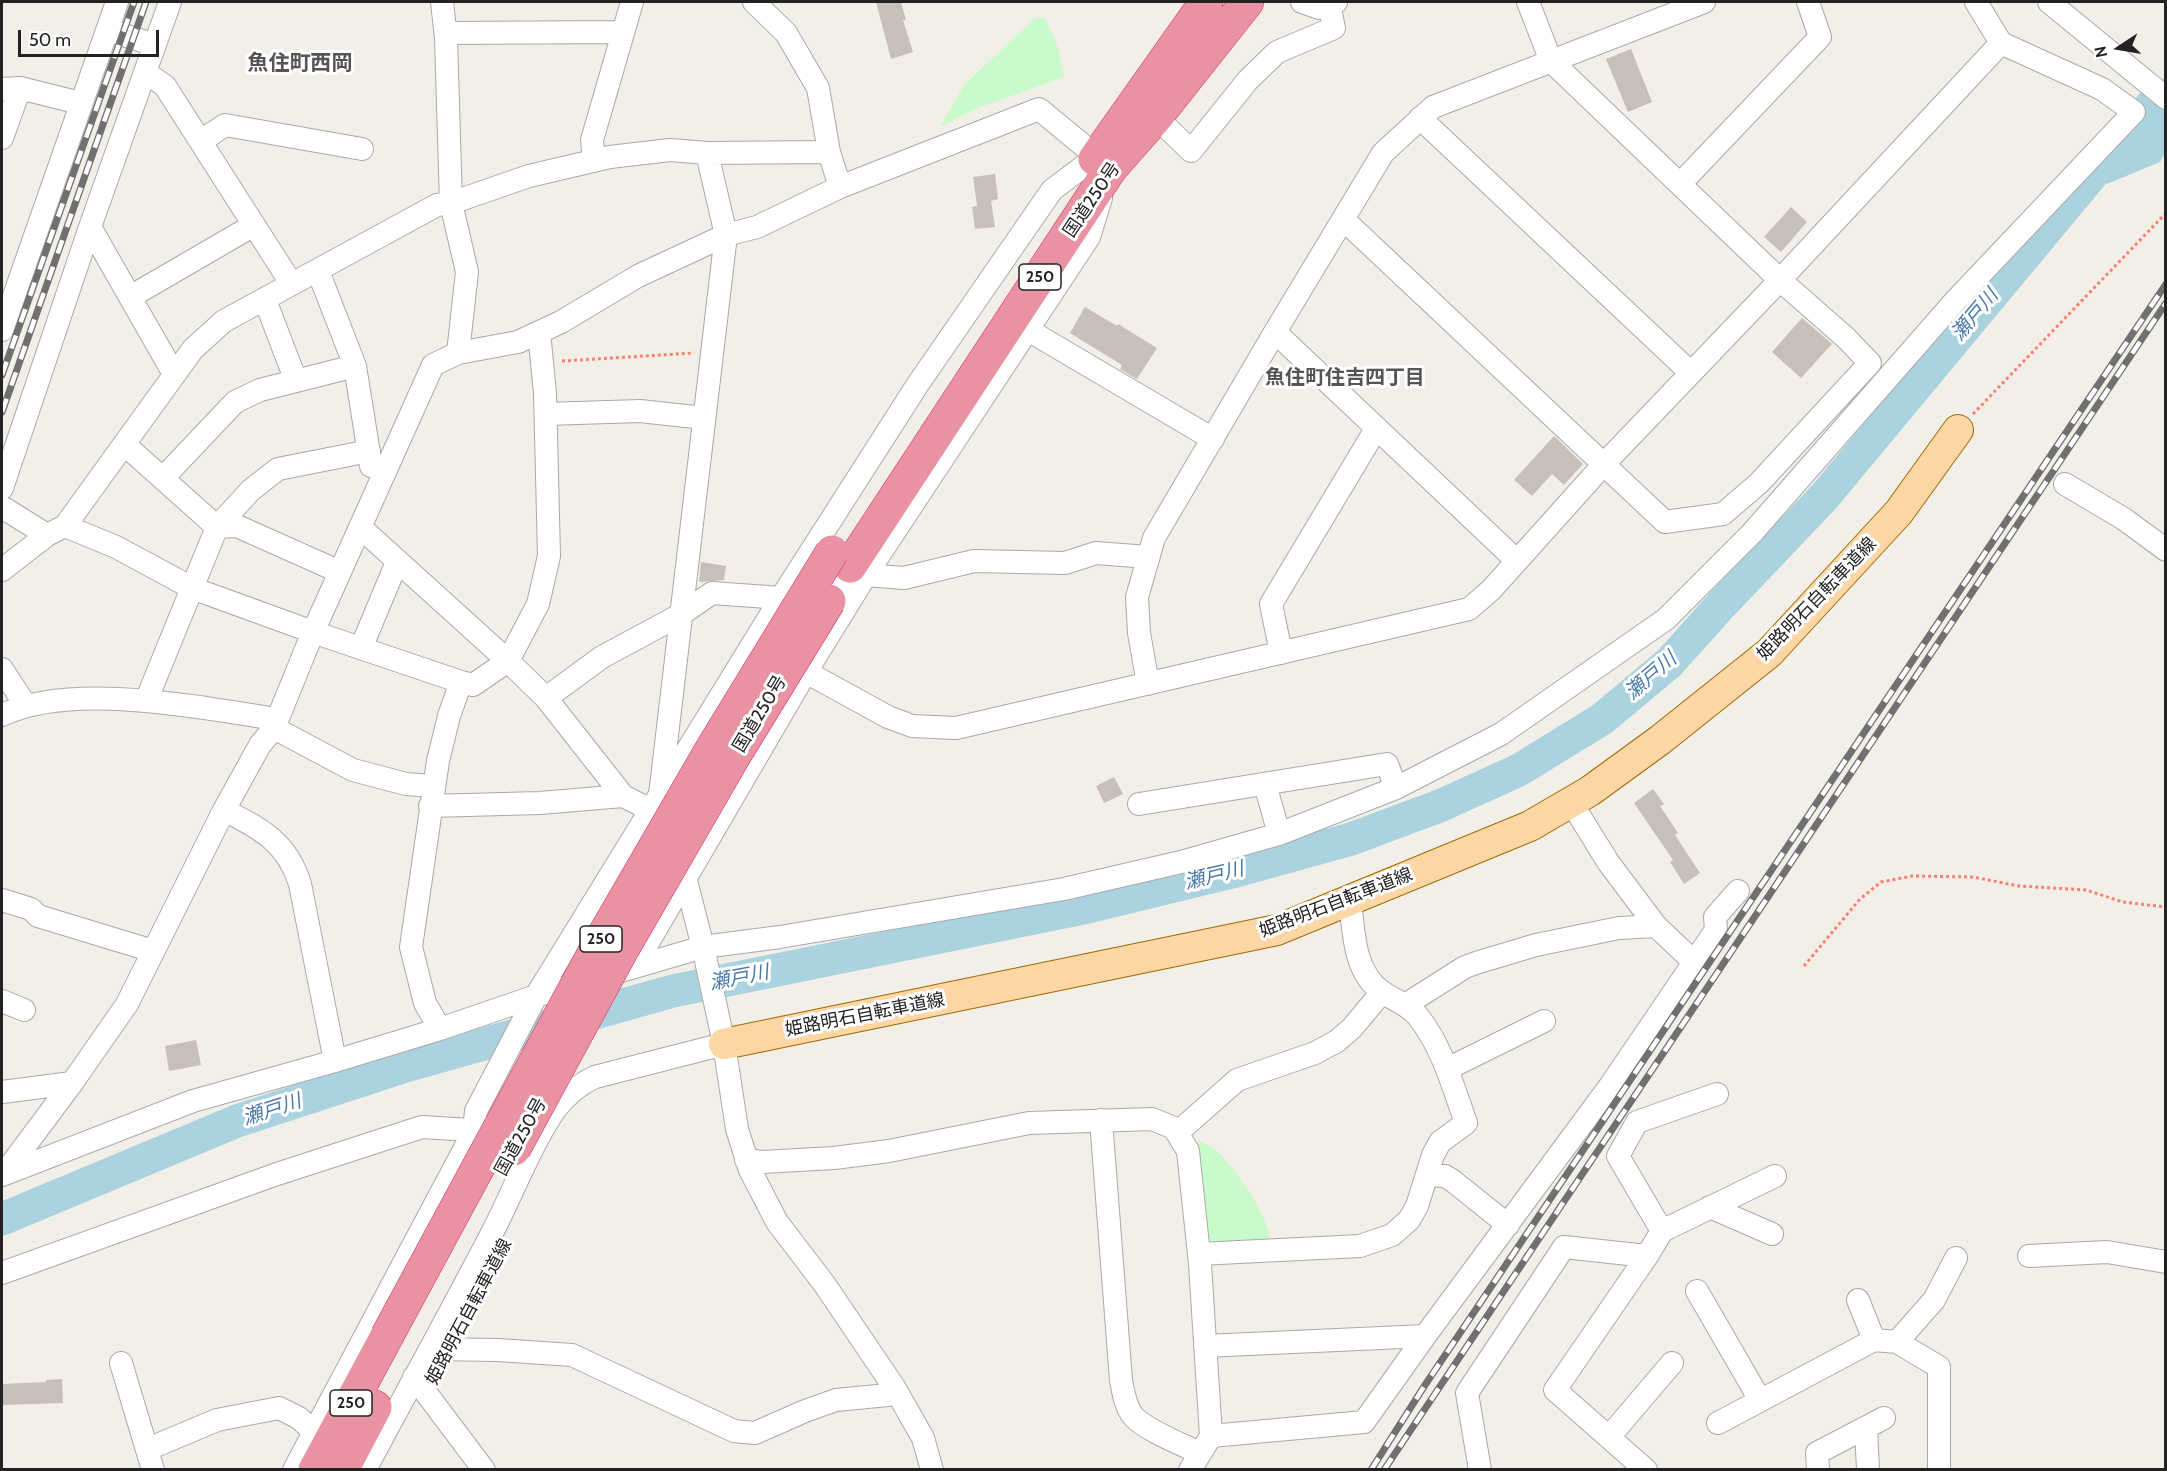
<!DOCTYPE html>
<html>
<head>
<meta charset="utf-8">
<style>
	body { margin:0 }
	#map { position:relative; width:2167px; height:1471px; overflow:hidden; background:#f2efe9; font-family:Cabin,sans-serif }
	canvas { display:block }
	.frame { position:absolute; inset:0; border:3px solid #222; pointer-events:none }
	.north { position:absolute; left:2089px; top:18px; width:60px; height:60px; -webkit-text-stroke:4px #fff; paint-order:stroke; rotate:258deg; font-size:16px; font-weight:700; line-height:24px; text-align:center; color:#222 }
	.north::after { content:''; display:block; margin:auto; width:21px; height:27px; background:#222; clip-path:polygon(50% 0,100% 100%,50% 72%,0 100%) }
	.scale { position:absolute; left:18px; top:30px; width:141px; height:27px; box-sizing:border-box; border:3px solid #222; border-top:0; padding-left:8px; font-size:18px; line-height:21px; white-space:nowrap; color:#222; -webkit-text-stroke:4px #fff; paint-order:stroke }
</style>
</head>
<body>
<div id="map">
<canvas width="2167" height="1471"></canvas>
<div class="frame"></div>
<div class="north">N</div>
<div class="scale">50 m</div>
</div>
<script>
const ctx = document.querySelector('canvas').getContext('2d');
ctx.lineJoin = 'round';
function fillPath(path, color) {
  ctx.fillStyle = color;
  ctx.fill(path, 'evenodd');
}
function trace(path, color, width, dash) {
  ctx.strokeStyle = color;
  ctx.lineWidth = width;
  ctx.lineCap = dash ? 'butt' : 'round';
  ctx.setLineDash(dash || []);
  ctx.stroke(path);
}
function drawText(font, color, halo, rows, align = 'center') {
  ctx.font = font + ' Cabin,"Noto Sans JP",sans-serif';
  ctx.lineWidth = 6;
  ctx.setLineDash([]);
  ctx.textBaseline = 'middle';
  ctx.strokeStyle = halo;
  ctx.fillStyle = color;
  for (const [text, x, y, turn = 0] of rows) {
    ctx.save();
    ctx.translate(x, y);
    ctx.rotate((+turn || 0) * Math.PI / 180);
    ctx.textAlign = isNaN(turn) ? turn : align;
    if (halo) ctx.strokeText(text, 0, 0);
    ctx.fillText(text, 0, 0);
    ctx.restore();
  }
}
const park = new Path2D(`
	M1035 18H1045L1057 44 1064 77 975 109 940 127 964 85Z
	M1198 1141C1204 1143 1210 1146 1214 1149 1236 1167 1269 1216 1271 1244L1216 1247 1206 1237Z`);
const water = new Path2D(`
	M2165 108V153L2160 162 2107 184 2094 176Z`);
const river = new Path2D(`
	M2 1219 237 1121 405 1066 673 991 1088 907 1232 872 1351 839 1442 805 1519 770 1602 719 1669 663 1722 604 1824 497 2125 135 2157 99 2166 95`);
const building = new Path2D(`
	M876 2H901L906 20H903L913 52 891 59Z
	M1631 49 1652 102 1628 112 1606 59Z
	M995 174 998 199 991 201 995 227 975 229 972 207 977 206 973 177Z
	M1791 207 1807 222 1781 252 1764 237Z
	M1085 307 1117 326 1118 324 1157 348 1137 379 1120 369 1122 365 1070 333Z
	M1802 318 1832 344 1801 378 1772 352Z
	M1554 436 1583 464 1564 485 1552 474 1532 496 1514 480Z
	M701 562 726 566 724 580 699 582Z
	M1114 777 1123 794 1104 803 1096 786Z
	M1653 789 1664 804 1660 806 1678 833 1675 835 1700 873 1684 884 1670 862 1673 860 1634 803Z
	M196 1040 201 1065 169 1071 165 1046Z
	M62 1379 63 1403 2 1405V1384L46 1382V1380Z`);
const path = new Path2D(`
	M562 361 694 353
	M1973 414 2166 213
	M1804 966 1860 899 1881 882 1912 876 1973 877 2019 886 2086 890 2123 902 2166 907`);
const minor = new Path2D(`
	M442 2 446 38 451 203 467 272 458 353
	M754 2 786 33 818 88 829 152 840 187
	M1302 2 1319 8 1336 2
	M2049 2 2166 98
	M108 30 155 45
	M446 33 623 32
	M145 72 165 86 291 283
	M2 89 20 88 80 103
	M1156 117 1191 151 1248 80 1277 52 1334 28 1329 4
	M1420 118 1691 373
	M2 138 20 88
	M201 141 225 125 362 149
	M707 153 829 152
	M594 161 592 140 632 2
	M1680 184 1820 37 1808 2
	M1344 220 1665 522 1723 514 1759 483 1870 363 1846 338 1780 280 1551 61 1528 2
	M90 227 174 374
	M318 271 355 366 371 466
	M130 297 254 225
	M265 300 296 381
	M2 330 117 2
	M1028 330 1213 439
	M1275 332 1516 560
	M546 414 640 411 704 418
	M125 445 217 527 237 526 340 572
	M163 478 235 402 260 390 355 366
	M2065 484 2124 519 2166 550
	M2 488 90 227 170 2
	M2 507 47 535
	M65 526 116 547 192 588 313 632 461 682 473 685 508 661 546 698 623 796 651 810
	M360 527 508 661 538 604 549 556 545 393 539 332
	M2 570 47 535 65 526 193 349 224 321 437 205 451 203 529 176 610 157 670 150 707 153 726 235 660 795 667 805 673 828
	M361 648 397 562
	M1281 653 1271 604 1376 429
	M2 669 26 706
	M806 672 888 717 912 726 956 728 1469 609 1491 590 1604 464 1780 280 2001 43
	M1148 684 1139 633 1137 597 1154 538 1275 332 1383 153 1433 107 1704 2
	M546 698 602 657 680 615 712 593 781 598 866 575 904 578 974 561 1065 563 1096 553 1148 557
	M146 701 217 527 251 490 278 469 369 451
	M2 715C73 681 201 708 277 719
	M274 728 353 770 406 784 434 786
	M1265 784 1279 834
	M1571 802 1608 862 1656 926 1694 962
	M1139 804 1387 764 1396 788
	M430 806 540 803 623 796
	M224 810C261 829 287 842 300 884L335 1061
	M683 869 703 947 724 1044 737 1129 750 1170 777 1222 825 1285 894 1387 923 1438 932 1470
	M2 900 31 909 38 916 153 951
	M635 965 806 672 866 575 1089 237 1101 198
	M2 1001 24 1010
	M1405 1005 1465 967 1479 962 1536 945 1619 928 1656 926
	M440 1029 425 1003 411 947 438 761 449 716 461 682
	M1447 1069 1544 1021
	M2 1092 72 1083
	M1101 1120 1121 1380C1123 1391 1125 1406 1133 1416 1145 1430 1183 1445 1200 1453
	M1177 1133 1237 1080 1315 1053 1337 1041 1352 1028 1382 992
	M746 1160 762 1162 834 1158 889 1151 1029 1123 1152 1119 1174 1128 1188 1151 1200 1264 1211 1436 1190 1470
	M4 1174 72 1083 127 1004 224 810 260 745 274 728 313 632 433 365 458 353 518 342 561 322 638 276 726 235 757 227 840 187 1039 109 1107 165
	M2 1175 193 1101 335 1061 440 1029 536 996 703 947 780 937 1064 889 1181 862 1279 834 1396 788 1501 734 1666 619 1752 533 1956 300 2134 112 2102 89 2001 43 1976 2
	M1427 1175 1445 1176 1453 1181 1508 1225
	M1710 1207 1772 1234
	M1662 1231 1618 1156 1637 1122 1717 1094
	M1199 1254 1360 1246 1392 1235 1409 1220 1417 1206 1433 1155 1440 1142 1466 1123C1453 1086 1442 1046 1417 1015 1407 1004 1394 1000 1382 992 1353 971 1354 932 1350 900
	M2029 1256 2107 1252 2166 1262
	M2 1273 277 1174 422 1127 487 1131
	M1697 1291 1760 1400
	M1858 1300 1874 1340
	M1897 1342 1934 1300 1956 1258
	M1205 1346 1425 1336
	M430 1349 498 1350 572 1355 734 1431 755 1433 805 1411 836 1400 898 1394
	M121 1363 153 1470
	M414 1377 484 1470
	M1718 1423 1874 1340 1897 1342 1939 1367V1470
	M1866 1428 1868 1470
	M1211 1436 1364 1422 1425 1336 1610 1086 1716 930 1715 917 1738 891
	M1609 1437 1672 1363
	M148 1449 217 1420 279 1408 299 1418 314 1432
	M294 1470 474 1131 476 1111 536 996 781 598 918 384 1052 190 1096 157
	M365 1470C408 1389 452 1310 494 1229 513 1192 531 1145 554 1111 565 1096 578 1085 595 1077L724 1044
	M1480 1470 1467 1393 1564 1247 1647 1256
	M1646 1470 1555 1390 1647 1256 1662 1231 1775 1176
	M1818 1470 1817 1453 1884 1418`);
const major = new Path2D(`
	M724 1044 1277 930 1530 826 1590 791 1660 740 1769 653 1899 512 1958 430`);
const highway = new Path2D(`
	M1095 159 1206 2
	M850 566 1111 168 1156 117 1247 2
	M315 1470 387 1336
	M342 1470 375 1407`);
const rail = new Path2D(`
	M2 375 134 2
	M2 412 146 2
	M1371 1470 1425 1385 2166 284
	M1384 1470 2166 303`);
const highwayBridge = new Path2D(`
	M514 1149 622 950 734 756 829 601
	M387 1336 601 940 714 745 832 552`);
const shields = [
	[1040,277,42],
	[601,939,42],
	[351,1403,42]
];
const shieldNames = [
	["250",1040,277],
	["250",601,939],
	["250",351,1403]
];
const streetNames = [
	["国道250号",1092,200,-56],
	["姫路明石自転車道線",1817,599,-46],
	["国道250号",760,714,-59],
	["姫路明石自転車道線",1336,903,-21],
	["姫路明石自転車道線",865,1015,-11],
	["国道250号",521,1137,-61],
	["姫路明石自転車道線",469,1312,-62]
];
const waterNames = [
	["瀬戸川",1975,315,-50],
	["瀬戸川",1651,676,-41],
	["瀬戸川",1214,876,-14],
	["瀬戸川",739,978,-11],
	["瀬戸川",272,1110,-18]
];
const neighbourhoodNames = [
	["魚住町住吉四丁目",1345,378]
];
const quarterNames = [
	["魚住町西岡",300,64]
];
fillPath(park, '#c8facc');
fillPath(water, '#aad3df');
trace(river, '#aad3df', 33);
fillPath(building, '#c7bfb8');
trace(minor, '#a9a9a9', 24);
trace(major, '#a06b00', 32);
trace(highway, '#dc2a67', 34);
trace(path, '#fa8072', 3, [3, 3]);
trace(minor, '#fff', 22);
trace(major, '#fcd6a4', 30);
trace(highway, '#e892a2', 33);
trace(rail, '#707070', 7);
trace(rail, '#fff', 4.5, [14]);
trace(highwayBridge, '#dc2a67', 34, []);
trace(highwayBridge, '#e892a2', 33);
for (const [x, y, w] of shields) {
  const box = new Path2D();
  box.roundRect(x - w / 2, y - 13, w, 26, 4.5);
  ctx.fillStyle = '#fff';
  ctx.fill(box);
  trace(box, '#222', 1.5);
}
drawText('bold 16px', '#222', null, shieldNames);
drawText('18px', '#222', '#fff', streetNames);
drawText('italic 20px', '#4a7aab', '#fff', waterNames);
drawText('bold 20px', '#555', '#fff', neighbourhoodNames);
drawText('bold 21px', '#555', '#fff', quarterNames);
</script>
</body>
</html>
